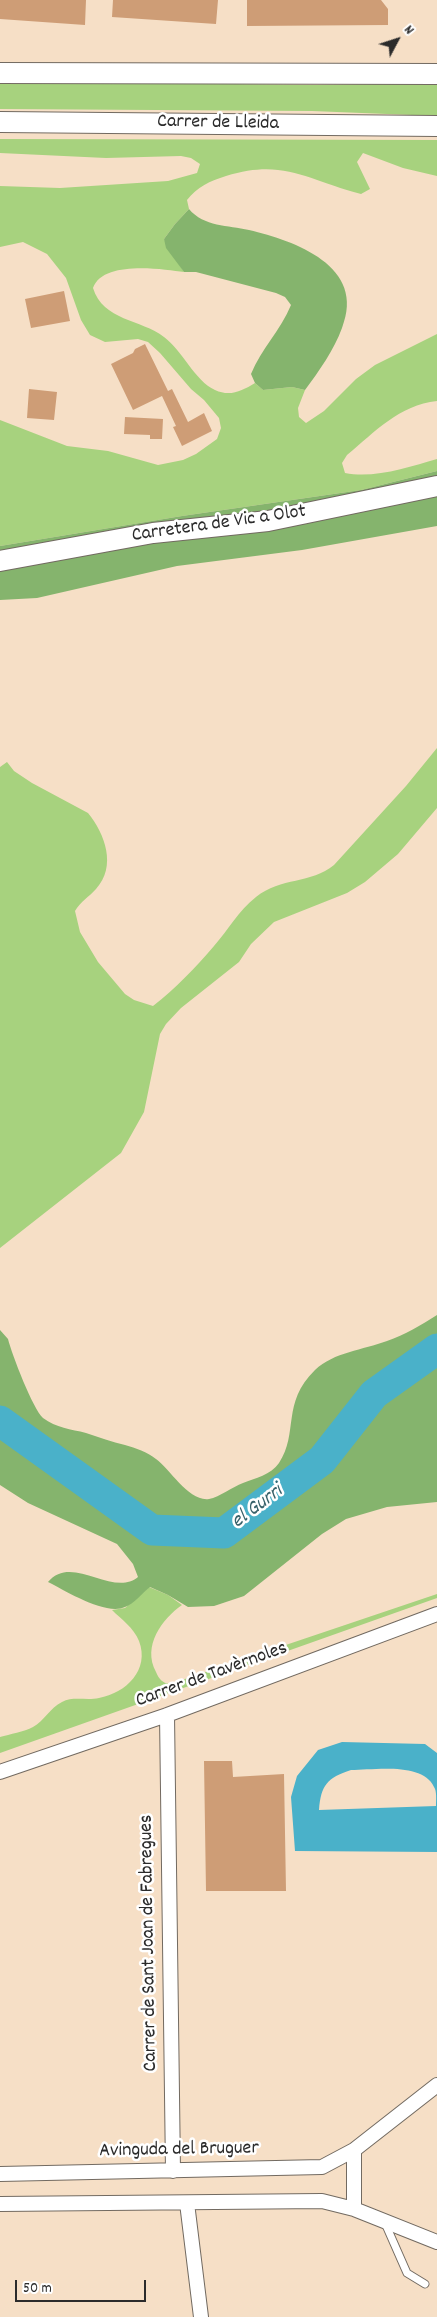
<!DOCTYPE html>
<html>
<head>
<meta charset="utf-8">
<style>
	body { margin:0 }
	#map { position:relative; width:437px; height:2317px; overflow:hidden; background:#f6dfc6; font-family:Dekko,sans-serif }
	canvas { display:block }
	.north { position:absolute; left:372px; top:15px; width:50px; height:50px; -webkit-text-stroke:4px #fff; paint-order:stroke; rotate:50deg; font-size:14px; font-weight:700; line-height:20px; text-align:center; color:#2b2b2b }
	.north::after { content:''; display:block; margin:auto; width:18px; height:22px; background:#2b2b2b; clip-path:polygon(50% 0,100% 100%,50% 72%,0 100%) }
	.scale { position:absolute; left:15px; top:2280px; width:131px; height:22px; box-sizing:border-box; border:2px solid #2b2b2b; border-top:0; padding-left:6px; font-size:15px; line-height:18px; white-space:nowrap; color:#2b2b2b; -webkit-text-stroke:4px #fff; paint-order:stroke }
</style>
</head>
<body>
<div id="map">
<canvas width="437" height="2317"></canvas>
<div class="north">N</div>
<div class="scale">50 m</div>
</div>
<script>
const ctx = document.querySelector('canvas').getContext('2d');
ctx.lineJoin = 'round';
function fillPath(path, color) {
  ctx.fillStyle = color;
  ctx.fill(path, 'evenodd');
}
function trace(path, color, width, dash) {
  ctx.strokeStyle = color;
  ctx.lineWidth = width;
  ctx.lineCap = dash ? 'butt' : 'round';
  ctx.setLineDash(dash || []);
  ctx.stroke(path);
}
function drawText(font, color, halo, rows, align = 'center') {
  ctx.font = font + ' Dekko,sans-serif';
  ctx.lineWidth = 5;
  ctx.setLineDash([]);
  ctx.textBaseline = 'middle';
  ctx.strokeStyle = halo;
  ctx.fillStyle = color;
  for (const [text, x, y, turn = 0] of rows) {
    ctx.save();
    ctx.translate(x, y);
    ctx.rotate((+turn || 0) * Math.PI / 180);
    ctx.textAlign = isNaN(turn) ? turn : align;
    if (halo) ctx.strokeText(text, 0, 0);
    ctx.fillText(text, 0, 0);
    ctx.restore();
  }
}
const green = new Path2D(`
	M0 81 316 85 437 83V116L312 111 0 109Z
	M0 139 437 140V176L403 168 363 153 357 162 370 189 361 194C307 180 284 158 226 176 210 181 197 187 187 200L189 209 175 224 164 239 184 272C162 269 103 260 93 288 103 321 141 319 164 337 182 350 195 381 215 390 230 397 242 391 255 383L263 390 292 387 305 390 298 408 299 417 306 423 324 411 356 379 375 365 437 334V401C399 405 375 432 347 455L342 463 345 473C374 479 409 467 437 459V471L361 490 182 516 0 546V420L67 446 108 451 158 465 183 460 196 454 217 439 221 428 219 418 204 400 191 389 160 353 148 342 138 339 105 342 90 335 81 320 66 278 47 254 23 242 0 247V186L60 188 168 181 197 173 200 164 191 158 181 156 106 158 0 153Z
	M437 748V808L398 854 365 882 347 893 274 922 251 944 239 962 181 1008 166 1024 160 1034 144 1112 121 1153 0 1248V767L7 762 14 771 32 783 88 813C105 834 117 866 96 889 89 897 81 901 75 911L80 932 98 962 125 994 134 1000 153 1006C176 988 195 968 214 946 229 929 238 911 256 897 281 877 311 884 334 865L406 786Z
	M149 1587 168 1595 182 1605C162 1619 142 1646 156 1672 159 1679 162 1683 170 1684L437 1594V1598L0 1753V1737C10 1734 24 1732 33 1727 44 1721 50 1708 62 1702 73 1696 87 1701 99 1698 126 1693 150 1670 139 1641 134 1628 121 1619 112 1610L125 1608Z`);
const forest = new Path2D(`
	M189 209C204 227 228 225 249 230 295 241 367 266 342 328 334 350 319 371 305 390L292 387 263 390 255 383 251 374C261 349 281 330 291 305L285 297 276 293 196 272H184L166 248 164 239 175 224Z
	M437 471V526L302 550 177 566 37 598 0 600V546L182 516 361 490Z
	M437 1315V1502L387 1507 346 1519 322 1534 244 1596 214 1606 188 1607 168 1595 150 1587C142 1593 134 1604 125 1607 106 1616 66 1591 48 1582 72 1553 113 1598 138 1577L133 1564 117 1544 28 1503 0 1485V1330L8 1339C12 1355 33 1409 43 1418 56 1428 71 1429 86 1433 99 1437 112 1442 125 1445 136 1448 147 1452 156 1459 170 1469 189 1502 209 1499 220 1497 232 1487 243 1483 255 1478 271 1475 279 1463 299 1433 281 1403 315 1370 334 1352 363 1350 387 1341 405 1335 421 1325 437 1315Z`);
const water = new Path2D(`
	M342 1742 425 1744 437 1753V1852L295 1851 291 1797 297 1776 318 1750ZM351 1770C374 1770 423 1762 434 1787 437 1791 436 1800 436 1806L319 1810C321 1785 327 1778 351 1770Z`);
const river = new Path2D(`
	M0 1421 152 1530 224 1533 322 1460 374 1394 437 1349`);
const building = new Path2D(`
	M0 0H86L85 25 0 19Z
	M113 0H218L216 24 112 17Z
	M247 0H381L388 9V25L247 26Z
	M64 291 70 321 31 328 25 299Z
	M145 344 168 391 172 389 188 422 204 413 212 431 182 446 173 427 176 426 162 396 133 410 111 364 133 353 135 349Z
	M29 389 57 392 54 420 27 418Z
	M125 417 163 419 162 439H150V435L124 434Z
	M204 1761H232L233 1777 284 1774 286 1891H206Z`);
const lane = new Path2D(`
	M385 2223 407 2273 425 2284`);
const street = new Path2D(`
	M167 1715 173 2171
	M0 1772 167 1715 437 1614
	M354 2150V2209
	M0 2174 322 2167 354 2150 437 2085
	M187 2203 201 2317
	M0 2204 322 2201 354 2209 437 2242`);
const secondary = new Path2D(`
	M0 73 437 74
	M0 122 437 126
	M0 561 153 533 268 521 437 486`);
const streetNames = [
	["Carrer de Lleida",218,124,1],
	["Carretera de Vic a Olot",219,525,-8],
	["Carrer de Tavèrnoles",212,1676,-20],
	["Carrer de Sant Joan de Fabregues",150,1943,-91],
	["Avinguda del Bruguer",179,2151,-1]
];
const waterNames = [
	["el Gurri",258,1508,-37]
];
fillPath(green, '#a7d27e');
fillPath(forest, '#85b46d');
fillPath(water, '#4ab1c9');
trace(river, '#4ab1c9', 31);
fillPath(building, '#ce9d76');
trace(lane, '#726a61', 9);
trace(street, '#726a61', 16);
trace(secondary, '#726a61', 22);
trace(lane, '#fff', 7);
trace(street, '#fff', 14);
trace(secondary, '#fff', 20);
drawText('20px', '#2b2b2b', '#fff', streetNames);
drawText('italic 21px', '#37616a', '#fff', waterNames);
</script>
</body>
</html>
